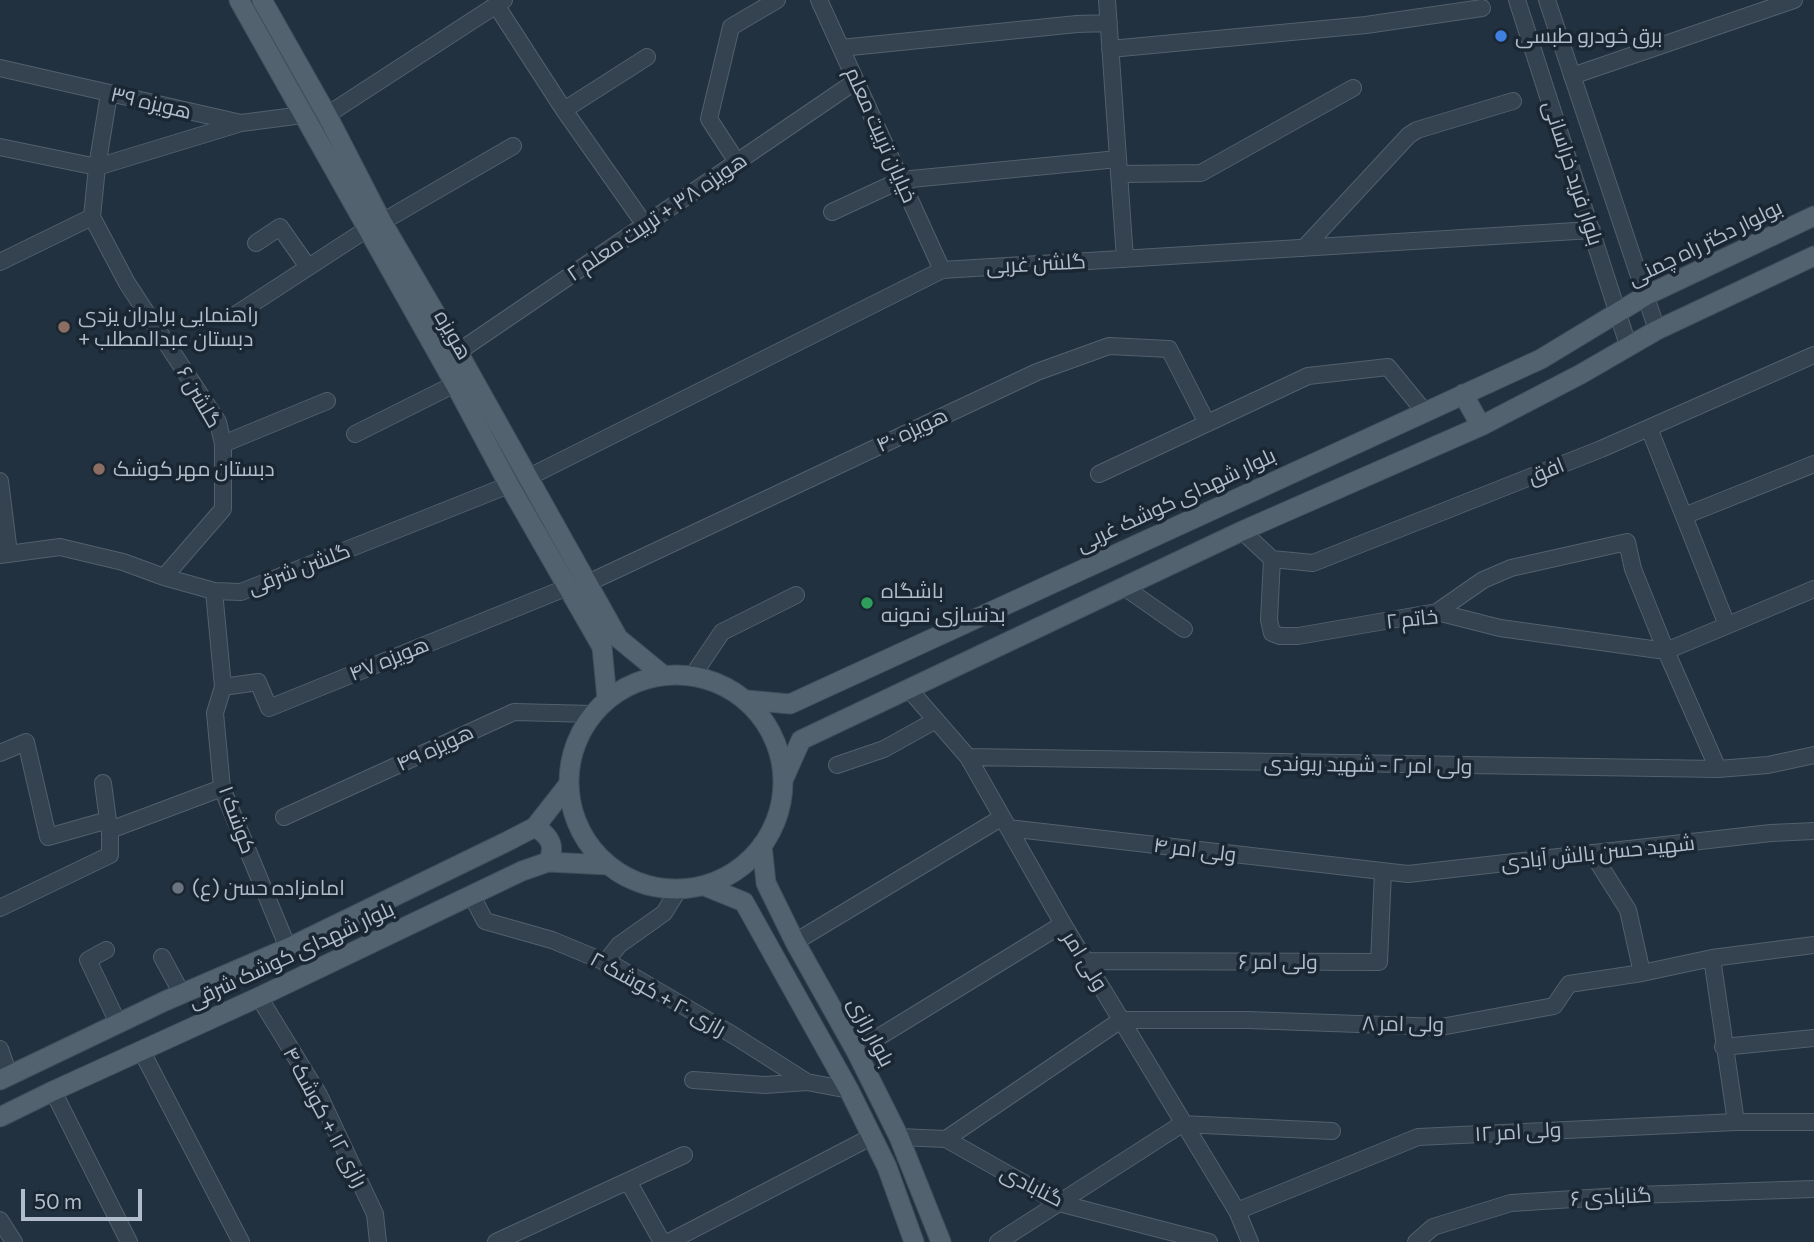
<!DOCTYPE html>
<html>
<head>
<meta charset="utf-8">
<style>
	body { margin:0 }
	#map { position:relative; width:1814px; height:1242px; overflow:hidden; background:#21313f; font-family:Commissioner,sans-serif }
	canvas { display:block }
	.scale { position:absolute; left:21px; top:1189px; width:121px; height:32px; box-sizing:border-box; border:4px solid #b1bdca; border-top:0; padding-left:9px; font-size:21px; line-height:24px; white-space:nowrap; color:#b1bdca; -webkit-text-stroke:5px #1a2733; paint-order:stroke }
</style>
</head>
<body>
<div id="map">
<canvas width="1814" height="1242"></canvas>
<div class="scale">50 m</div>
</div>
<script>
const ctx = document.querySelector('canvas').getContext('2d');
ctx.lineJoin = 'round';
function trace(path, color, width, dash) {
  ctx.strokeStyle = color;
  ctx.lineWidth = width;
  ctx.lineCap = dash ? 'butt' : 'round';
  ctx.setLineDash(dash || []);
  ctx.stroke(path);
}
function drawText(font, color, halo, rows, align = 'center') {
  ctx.font = font + ' Commissioner,Cairo,sans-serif';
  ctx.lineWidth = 7;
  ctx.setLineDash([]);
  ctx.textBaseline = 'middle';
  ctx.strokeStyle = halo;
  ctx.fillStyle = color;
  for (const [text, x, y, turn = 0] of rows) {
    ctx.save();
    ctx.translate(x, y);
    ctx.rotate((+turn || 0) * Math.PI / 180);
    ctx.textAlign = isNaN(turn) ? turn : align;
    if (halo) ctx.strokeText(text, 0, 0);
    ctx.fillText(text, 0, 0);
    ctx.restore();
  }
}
const minor = new Path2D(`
	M819 0 942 270
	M1107 0 1125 259
	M1517 0 1628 345
	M1547 0 1657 330
	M496 5 564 110 645 225
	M841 48 1077 24 1109 23
	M1110 49 1366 25 1482 8
	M0 68 241 123 303 115
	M1572 76 1794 0
	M564 110 647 57
	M327 115 504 0
	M0 147 97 167 238 124
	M737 162 709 119 731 27 777 0
	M1119 174 1201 173 1353 88
	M832 212 901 180 1118 159
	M92 217 127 283 218 422 223 444V509L164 577
	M92 217 97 167 109 94
	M382 222 513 146
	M256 243 280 227 308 267
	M1304 248 1409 135 1417 130 1513 101
	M0 262 92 217
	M235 315 367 229
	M458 352 856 81
	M1649 428 1727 625
	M355 434 455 384
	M223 444 327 401
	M1099 474 1308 376 1388 367 1424 411
	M529 477 942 270 1592 230
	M0 481 9 553
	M1684 516 1814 464
	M1242 531 1272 559
	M0 555 60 547 123 562 164 577 214 591 241 592 509 485
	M1272 559 1313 563 1601 449 1814 355
	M1272 559 1269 620 1272 633 1280 636H1298L1437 612 1500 628 1666 651
	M588 583 1037 372 1109 346 1169 349 1207 423
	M1124 587 1184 629
	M214 591 223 687 215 713 222 788 288 948
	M1437 612 1483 580 1511 568 1627 542 1633 569 1666 651 1718 769
	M1666 651 1814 589
	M693 675 722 632 796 595
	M223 687 258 682 269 708 568 587
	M908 688 968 757 1063 924 1237 1211 1250 1242
	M0 753 26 742 48 837 108 820
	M968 757 1718 769 1768 765 1814 755
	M837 765 884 749 936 720
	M103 783 109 828
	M284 817 514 712 593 714
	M1008 828 1408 874 1771 833 1814 831
	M1592 853 1628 910 1642 973
	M472 896 485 921 552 940 617 967 733 1035 807 1082 849 1090
	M0 908 110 855V830L222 788
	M795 942 1001 818
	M106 950 88 960 118 1023
	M162 957 182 994
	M1087 961 1379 962 1383 872
	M605 963 619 945 664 913 679 889
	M259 997 319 1095 375 1214 378 1242
	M1723 1047 1814 1038
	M0 1049 9 1075
	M141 1050 241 1242
	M856 1051 1063 924
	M693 1080 765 1085 807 1082
	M53 1091 129 1242
	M1736 1122 1712 958 1814 945
	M899 1137 946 1139 1059 1203 1209 1242
	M946 1139 1121 1020H1248L1441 1027 1554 1006 1569 984 1642 973 1712 958
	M628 1181 662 1242
	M1237 1211 1418 1137 1736 1122H1814
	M0 1220 14 1242
	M496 1242 684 1155
	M669 1242 871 1137
	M998 1242 1182 1124 1332 1131
	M1416 1242 1433 1227 1511 1203 1636 1195 1814 1189`);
const major = new Path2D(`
	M239 0 455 384 509 485 602 647 607 699
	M262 0 327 115 382 222 458 352 618 638 663 675
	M1463 394 1481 426
	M569 782a107 107 0 1 1 214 0a107 107 0 1 1-214 0Z
	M747 700 790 704 1541 359 1645 296 1814 216
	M784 778 801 740 1242 531 1481 426 1581 374 1657 330 1814 256
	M535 827C550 836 556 846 548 862
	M762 845 766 883 795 942 856 1051 899 1137 941 1242
	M707 887 744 902 849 1090 887 1167 914 1242
	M0 1080 165 1001 288 948 506 842 535 827 568 785
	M0 1117 53 1091 259 997 522 871 548 862 608 865`);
const markers = [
	[1501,36,7,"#3f7fe0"],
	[64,327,7,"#8d6e63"],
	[99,469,7,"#8d6e63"],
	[867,603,7,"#2e9e5b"],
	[178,888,7,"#6b7280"]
];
const poiNames = [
	["برق خودرو طبسی",1515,36],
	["راهنمایی برادران یزدی",78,315],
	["+ دبستان عبدالمطلب",78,339],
	["دبستان مهر کوشک",113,469],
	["باشگاه",881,591],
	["بدنسازی نمونه",881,615],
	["امامزاده حسن (ع)",192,888]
];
const streetNames = [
	["هویزه ۳۹",151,103,13],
	["خیایان تربیت معلم",881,135,66],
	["بلوار فرید خراسانی",1573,173,72],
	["هویزه ۳۸ + تربیت معلم ۲",657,217,-34],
	["بولوار دکتر راه چمنی",1705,243,-26],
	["گلشن غربی",1036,264,-3],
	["هویزه",453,335,60],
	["گلشن ۶",199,397,60],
	["هویزه ۴۰",912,430,-25],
	["افق",1546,471,-22],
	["بلوار شهدای کوشک غربی",1176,500,-25],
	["گلشن شرقی",299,569,-21],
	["خاتم ۲",1412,619,-6],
	["هویزه ۴۷",389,659,-22],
	["هویزه ۴۹",435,748,-25],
	["ولی امر ۲ - شهید ریوندی",1368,765,1],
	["کوشک ۱",237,820,70],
	["ولی امر ۴",1195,850,7],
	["شهید حسن بالش آبادی",1598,853,-6],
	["بلوار شهدای کوشک شرقی",291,955,-25],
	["ولی امر",1085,961,58],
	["ولی امر ۶",1278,962],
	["رازی ۲۰ + کوشک ۲",658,994,29],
	["ولی امر ۸",1403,1024,1],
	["بلوار رازی",871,1032,62],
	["رازی ۱۲ + کوشک ۴",325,1117,62],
	["ولی امر ۱۲",1518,1132,-3],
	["گنابادی",1032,1186,27],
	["گنابادی ۶",1611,1197,-3]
];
trace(minor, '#53606c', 18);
trace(major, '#414e5a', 21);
trace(minor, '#35424f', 16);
trace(major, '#53626f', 19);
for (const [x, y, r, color] of markers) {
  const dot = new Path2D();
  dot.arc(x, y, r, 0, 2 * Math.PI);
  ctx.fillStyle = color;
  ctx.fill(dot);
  trace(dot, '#1a2733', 2.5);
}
drawText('21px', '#b1bdca', '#1a2733', poiNames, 'left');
drawText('21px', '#b1bdca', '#1a2733', streetNames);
</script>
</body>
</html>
